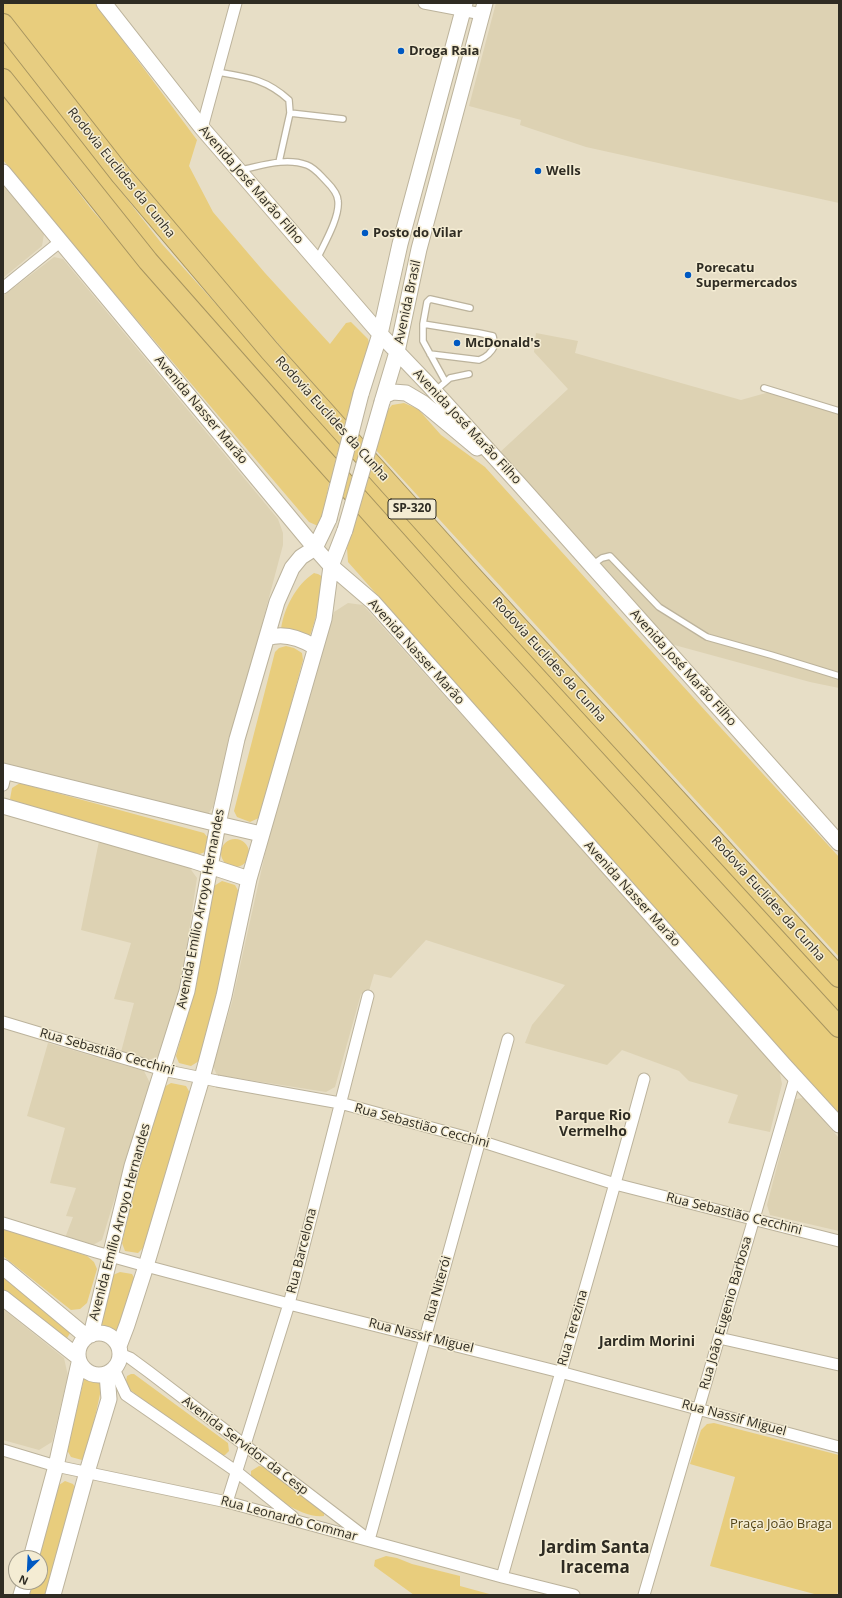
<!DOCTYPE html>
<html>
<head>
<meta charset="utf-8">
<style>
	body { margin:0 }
	#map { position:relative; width:842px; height:1598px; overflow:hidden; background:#e7dec6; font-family:"Open Sans",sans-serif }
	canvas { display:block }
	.frame { position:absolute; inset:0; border:4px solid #2f2c23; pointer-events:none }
	.north { position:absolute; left:8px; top:1550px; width:40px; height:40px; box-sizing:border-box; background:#f4ecd3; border:1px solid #a59f8d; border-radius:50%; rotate:204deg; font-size:11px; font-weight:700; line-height:16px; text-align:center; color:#2f2c23 }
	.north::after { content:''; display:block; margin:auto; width:14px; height:18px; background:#0059c2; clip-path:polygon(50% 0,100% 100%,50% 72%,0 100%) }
</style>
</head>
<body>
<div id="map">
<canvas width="842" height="1598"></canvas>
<div class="frame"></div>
<div class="north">N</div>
</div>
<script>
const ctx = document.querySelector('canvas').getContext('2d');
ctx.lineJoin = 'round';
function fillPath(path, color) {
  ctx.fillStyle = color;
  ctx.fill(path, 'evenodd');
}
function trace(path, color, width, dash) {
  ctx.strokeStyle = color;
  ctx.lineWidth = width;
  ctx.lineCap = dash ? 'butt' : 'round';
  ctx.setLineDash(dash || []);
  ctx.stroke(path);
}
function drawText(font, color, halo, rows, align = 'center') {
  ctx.font = font + ' "Open Sans",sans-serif';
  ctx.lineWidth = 3;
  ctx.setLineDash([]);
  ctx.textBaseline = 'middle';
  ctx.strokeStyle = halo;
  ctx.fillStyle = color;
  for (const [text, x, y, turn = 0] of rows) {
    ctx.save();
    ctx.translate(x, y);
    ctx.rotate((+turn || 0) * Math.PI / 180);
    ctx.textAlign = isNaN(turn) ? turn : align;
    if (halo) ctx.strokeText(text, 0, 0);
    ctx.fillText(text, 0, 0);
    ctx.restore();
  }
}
const built = new Path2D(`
	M496 3H839V203L586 147 520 125 521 120 469 106Z
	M3 183 44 234 42 246 3 278Z
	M54 257 63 259 278 519 283 533V545L213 807 208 814 197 815 3 763V296Z
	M536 333 578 341 575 353 741 400 773 391 839 411V688L810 682 667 643 498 454 568 389 534 352Z
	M348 603 363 605 779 1069 782 1084 770 1132 728 1123 738 1095 689 1081 679 1071 622 1050 607 1065 525 1043 532 1025 565 985 426 940 391 978 374 974 369 991 361 994 335 1087 326 1092 217 1075 213 1066 232 1002 269 836 334 612Z
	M99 841 189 867 197 878 180 992 159 1056 146 1061 121 1052 134 1003 114 999 131 943 81 930Z
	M48 1043 144 1071 150 1083 102 1240 91 1246 65 1238 73 1217 66 1216 76 1188 50 1183 65 1128 27 1116Z
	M803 1098 839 1138V1231L770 1215 767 1205 793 1105 796 1099Z
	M3 1309 64 1358 68 1376 52 1442 39 1450 3 1440Z`);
const green = new Path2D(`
	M3 3H95L197 140 189 166 213 212 265 273 330 344 346 323 351 322 368 339 370 347 347 421C227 289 115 151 3 13Z
	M3 40 162 244 341 443 334 463 152 258 3 70Z
	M3 93 92 210 330 478 322 520 318 526 309 522 62 232 3 160Z
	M404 403 418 409 441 435 485 467 710 716 839 857V957L375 449 387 411 392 405Z
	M368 476 839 988V1018L361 497Z
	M358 511 839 1036V1113L789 1059 348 562 347 548Z
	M314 573C318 574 322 575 324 580 325 584 312 633 309 638L281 629C284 608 296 585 314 573Z
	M286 646 294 648 302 653 303 660 261 817 250 822 237 817 234 811 275 652 279 648Z
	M20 783 204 833 209 839 205 852 197 855 19 805 10 799 12 788Z
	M221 853a14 14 0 1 1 28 0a14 14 0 1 1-28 0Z
	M222 881 235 885 240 894 219 996 199 1061 191 1066 179 1063 176 1056 193 994 214 886Z
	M171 1083 186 1086 190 1093 145 1246 138 1253 125 1251 122 1243 139 1167 164 1087Z
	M3 1228 87 1256 94 1262 97 1269 87 1303 80 1309 71 1310 3 1256Z
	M3 1271 72 1330 67 1338H62L3 1293Z
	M120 1272 132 1274 136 1281 118 1335 106 1327 99 1326 113 1275Z
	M131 1374H134L228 1443 229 1451 225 1455H216L129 1389 126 1381 127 1376Z
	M85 1375 91 1378 103 1380 87 1455 82 1460 71 1457 67 1450Z
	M714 1423 839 1455V1587L837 1595H818L710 1566 735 1477 690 1464 701 1430 707 1424Z
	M259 1466 264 1467 324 1510V1516C301 1519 272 1494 254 1482L251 1476V1471Z
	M65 1481 73 1484 77 1490 47 1595H28L31 1582H40V1558H38L59 1485Z
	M386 1556 397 1558 412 1564 460 1576V1586L493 1595H414L374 1566 375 1560Z`);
const lane = new Path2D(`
	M217 72C247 77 266 79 289 100L290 113 279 162
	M290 113 343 119
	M240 170C261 166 285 157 307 165 315 168 320 175 326 181 330 185 338 194 338 201 340 217 324 244 317 259
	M423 324 479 333 493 336 495 345C491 353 487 357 479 360L430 354
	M445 381 423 341V324L427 302 430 299 470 308
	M764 388 839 411
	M435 391 450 378 469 374
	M592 565 602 558 610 556 659 607 707 637 771 655 839 676`);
const street = new Path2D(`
	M424 3 482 14
	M202 128 236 3
	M3 288 61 241
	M3 785 6 772
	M3 1022 163 1070 217 1081 340 1103 480 1141 615 1184 839 1241
	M3 1223 96 1252 146 1266 289 1304 560 1372 839 1447
	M719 1338 839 1365
	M120 1354 130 1358 149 1372 369 1540 508 1039
	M114 1369 126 1395 237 1472 293 1517
	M3 1450 56 1466 227 1502 502 1577 574 1595
	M227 1502 289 1304 368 996
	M502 1577C549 1411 599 1245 644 1079
	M644 1595 795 1078`);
const secondary = new Path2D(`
	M104 3 202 128 380 334 427 383 519 484 839 843
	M3 172 315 548 331 566 373 602 784 1065 839 1125
	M361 394 380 334 400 244 465 3
	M384 396 393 392 406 393 423 403 477 448
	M382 402 397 352 419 249 485 3
	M267 638C284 632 300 638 315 647
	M3 771 218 824 261 834
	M3 806 194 861 249 879
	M3 1267 87 1337
	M3 1298 78 1357
	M78 1354a21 21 0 1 1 42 0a21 21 0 1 1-42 0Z
	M91 1335 132 1166 187 991 218 824 237 739 277 602 292 568 301 557 315 548 329 519
	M119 1346 127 1325 146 1266 202 1078 224 996 249 879 324 619 331 566 345 530
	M31 1558 56 1466 79 1363
	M21 1595 25 1582
	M53 1595 87 1472 109 1399 107 1374`);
const highway = new Path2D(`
	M3 24 121 175 270 351 469 573 839 977
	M3 79 148 261 296 429 447 598 839 1027`);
const secondaryBridge = new Path2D(`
	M329 519 361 394
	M345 530 382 402`);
const markers = [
	[401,51,4,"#0059c2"],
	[538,171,4,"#0059c2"],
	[365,233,4,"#0059c2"],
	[688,275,4,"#0059c2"],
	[457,343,4,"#0059c2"]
];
const shields = [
	[412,509,48]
];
const shieldNames = [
	["SP-320",412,509]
];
const poiNames = [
	["Droga Raia",409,51],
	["Wells",546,171],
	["Posto do Vilar",373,233],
	["Porecatu",696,268],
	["Supermercados",696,283],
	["McDonald's",465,343]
];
const streetNames = [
	["Rodovia Euclides da Cunha",121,173,51],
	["Avenida José Marão Filho",251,185,49],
	["Avenida Brasil",408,302,-78],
	["Avenida Nasser Marão",201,410,50],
	["Rodovia Euclides da Cunha",332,419,48],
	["Avenida José Marão Filho",467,427,47],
	["Avenida Nasser Marão",416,652,48],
	["Rodovia Euclides da Cunha",549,660,48],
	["Avenida José Marão Filho",683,668,48],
	["Avenida Nasser Marão",632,894,48],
	["Rodovia Euclides da Cunha",768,899,48],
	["Avenida Emílio Arroyo Hernandes",201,909,-79],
	["Rua Sebastião Cecchini",107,1052,16],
	["Rua Sebastião Cecchini",422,1126,15],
	["Rua Sebastião Cecchini",734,1214,14],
	["Avenida Emílio Arroyo Hernandes",120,1222,-75],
	["Rua Barcelona",302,1251,-76],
	["Rua Niterói",438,1289,-74],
	["Rua João Eugenio Barbosa",726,1313,-74],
	["Rua Terezina",573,1328,-74],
	["Rua Nassif Miguel",421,1336,14],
	["Rua Nassif Miguel",734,1418,15],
	["Avenida Servidor da Cesp",245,1446,37],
	["Rua Leonardo Commar",289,1519,15]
];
const parkNames = [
	["Praça João Braga",781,1524]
];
const neighbourhoodNames = [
	["Parque Rio",593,1116],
	["Vermelho",593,1132],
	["Jardim Morini",647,1342]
];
const districtNames = [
	["Jardim Santa",595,1548],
	["Iracema",595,1568]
];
fillPath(built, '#ddd2b3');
fillPath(green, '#e8cd7d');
trace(lane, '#bcb39c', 8);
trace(street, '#bcb39c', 13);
trace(secondary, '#bcb39c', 17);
trace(highway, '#a79560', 22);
trace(lane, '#fff', 5.5);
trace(street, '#fff', 11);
trace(secondary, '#fff', 15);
trace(highway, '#e7cd81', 20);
trace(secondaryBridge, '#bcb39c', 17, []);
trace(secondaryBridge, '#fff', 15);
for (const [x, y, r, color] of markers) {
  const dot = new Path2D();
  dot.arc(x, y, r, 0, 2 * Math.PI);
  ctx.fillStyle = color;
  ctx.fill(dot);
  trace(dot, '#f4ecd3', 1.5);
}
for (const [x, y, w] of shields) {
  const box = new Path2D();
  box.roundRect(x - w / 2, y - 10, w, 20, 3);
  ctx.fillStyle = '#f4ecd3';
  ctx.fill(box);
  trace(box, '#2f2c23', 1);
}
drawText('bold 12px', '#2f2c23', null, shieldNames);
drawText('bold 13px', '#2f2c23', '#f4ecd3', poiNames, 'left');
drawText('13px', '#2f2c23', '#f4ecd3', streetNames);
drawText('13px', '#504216', '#f4ecd3', parkNames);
drawText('bold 14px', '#2f2c23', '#f4ecd3', neighbourhoodNames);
drawText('bold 17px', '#2f2c23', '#f4ecd3', districtNames);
</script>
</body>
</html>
